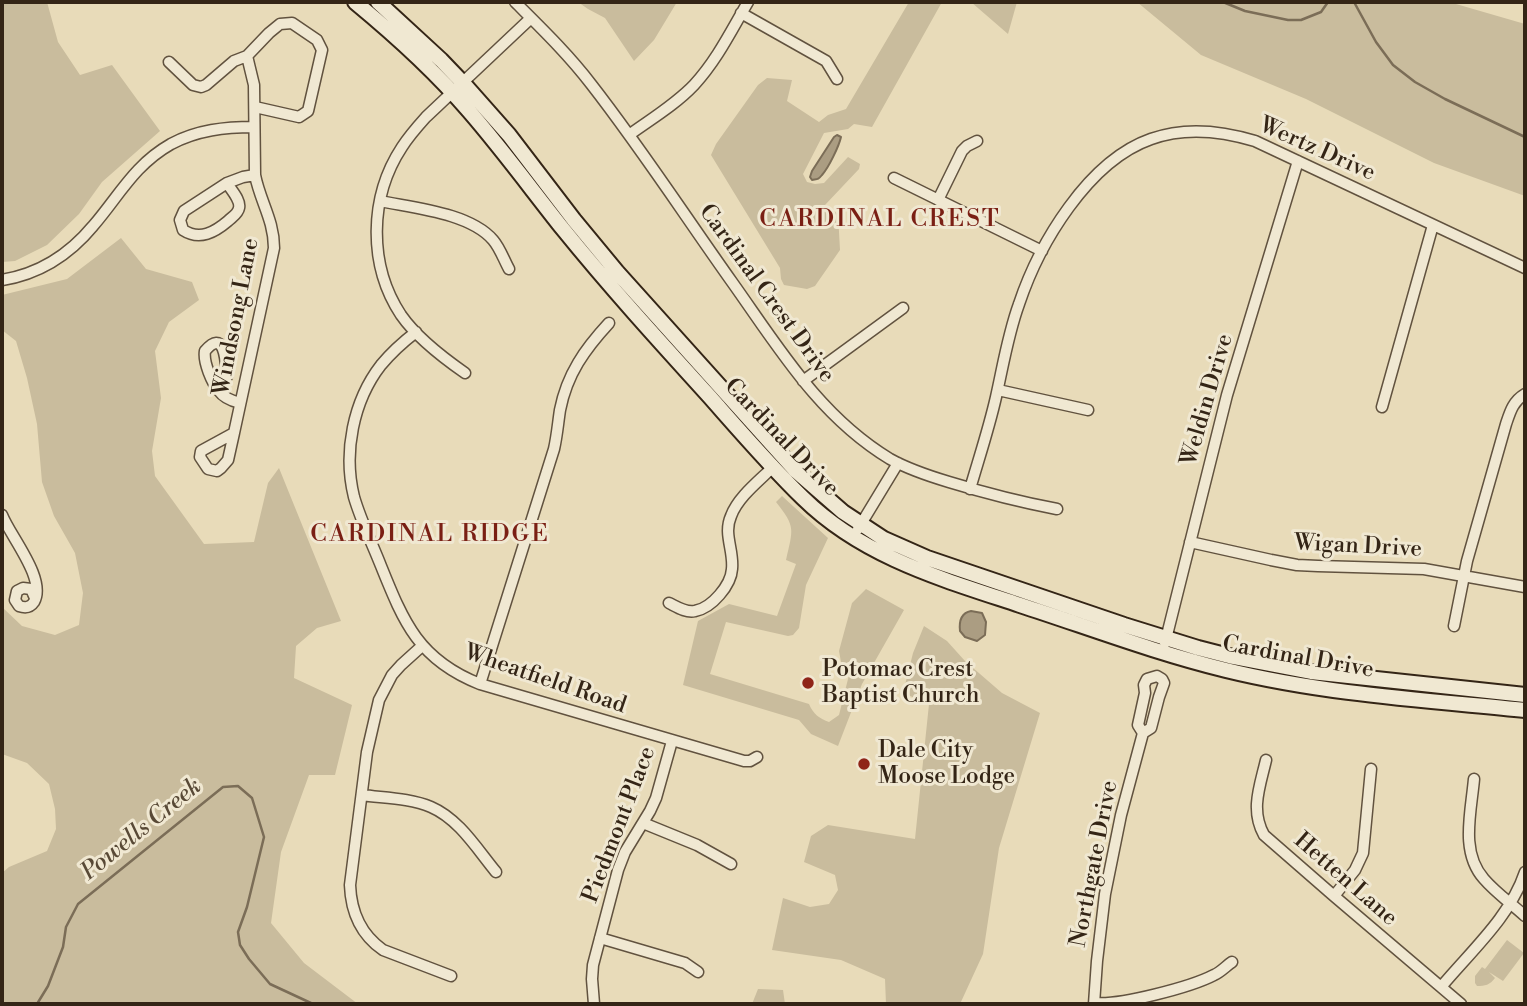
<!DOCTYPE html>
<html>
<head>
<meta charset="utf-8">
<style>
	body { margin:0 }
	#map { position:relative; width:1527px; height:1006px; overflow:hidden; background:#e8dbb9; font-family:"Libre Bodoni",serif }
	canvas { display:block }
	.frame { position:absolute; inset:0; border:4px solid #342516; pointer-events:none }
</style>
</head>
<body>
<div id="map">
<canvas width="1527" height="1006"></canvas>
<div class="frame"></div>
</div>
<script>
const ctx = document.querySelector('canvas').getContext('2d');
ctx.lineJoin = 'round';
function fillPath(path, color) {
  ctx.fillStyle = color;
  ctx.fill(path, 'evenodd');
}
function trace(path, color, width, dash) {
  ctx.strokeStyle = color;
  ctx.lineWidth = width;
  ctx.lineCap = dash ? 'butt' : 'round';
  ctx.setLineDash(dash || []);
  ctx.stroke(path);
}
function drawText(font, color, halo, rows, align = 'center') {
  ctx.font = font + ' "Libre Bodoni",serif';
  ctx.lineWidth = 6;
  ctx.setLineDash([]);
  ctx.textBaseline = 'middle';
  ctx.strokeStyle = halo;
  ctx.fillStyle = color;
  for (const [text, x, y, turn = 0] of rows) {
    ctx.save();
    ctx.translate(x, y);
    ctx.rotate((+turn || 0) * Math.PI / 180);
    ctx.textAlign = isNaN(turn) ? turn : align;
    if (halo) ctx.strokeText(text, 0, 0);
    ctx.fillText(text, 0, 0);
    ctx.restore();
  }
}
const green = new Path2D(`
	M2 2H47L58 42 80 75 112 65 160 131 102 182 79 214 47 245 15 261 2 262Z
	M578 2H677L654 40 634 61 605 18 588 9Z
	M909 2H942L872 127 854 124 848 129 824 133 803 174 807 182 815 184 824 183 848 157 860 164 859 169 825 205 838 214 840 250 815 286 807 289 784 285 781 279 780 268 711 155 716 144 758 85 767 78 792 80 787 101 819 122 828 115 846 109Z
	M971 2H1017L1008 34Z
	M1137 2H1455L1456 4 1525 24V196L1434 163 1306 99 1201 55Z
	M121 238 146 269 192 282 199 300 169 322 155 351 161 398 152 451 155 476 204 544 254 542 268 483 279 468 341 621 317 628 296 646 294 678 352 705 335 775H309L281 852 271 923 304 963 358 1004H2V873L9 867 47 851 56 829 55 809 49 784 27 763 2 754V607L22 626 55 635 79 625 83 593 75 553 54 516 42 482 37 424 27 378 16 341 2 330V295L67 279Z
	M782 496 828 538 806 585 799 628 793 635 788 636 726 622 710 674 809 704C813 714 820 719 829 722L839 715 849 675 841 662 839 651 852 603 866 589 904 610 862 684 838 746 811 734 799 720 683 685 698 621 729 604 777 616 796 564 786 560C793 529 796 527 776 502Z
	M924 626 947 641 965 661 1002 693 1040 713 999 848 983 954 960 1004H886L885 979 841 960 772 950 783 898 810 907 829 904 838 890 835 875 804 862 811 836 828 825 915 839 929 704 903 693 913 653Z
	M1507 940 1524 953 1503 981 1489 972 1495 978C1490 985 1485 986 1477 986L1475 983V976L1482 967 1485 969Z
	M758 989 783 990 785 1004H752Z`);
const water = new Path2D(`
	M837 135 841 137C839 146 829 167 822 175 818 180 817 179 812 180L810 177 812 171 834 137Z
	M971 611 982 613 986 622 985 635 977 641 965 637 960 631C959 622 961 613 971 611Z`);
const stream = new Path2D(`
	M1223 2 1245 11 1288 20H1301L1321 12 1328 2
	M1354 2 1376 42 1393 65 1415 82 1445 99 1525 137
	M37 1004 48 986 63 947 66 927 78 904 223 787 238 786 252 798 264 837 247 907 238 932 240 945 249 959 270 984 313 1004`);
const street = new Path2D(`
	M515 2C541 28 568 54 591 84 641 148 685 216 732 282 779 348 819 416 890 459 908 469 929 476 949 482 985 493 1020 502 1057 509
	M741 13 826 61 837 79
	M169 62 193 85 201 87 206 85 234 61 247 56 269 33 280 24 292 23 317 40 322 50 308 111 299 117 255 107
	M629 135C651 119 675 105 694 85 717 60 731 31 748 2
	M894 178 1042 251
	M227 183C231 190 241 200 239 208 238 214 232 217 228 221 215 232 200 241 183 230L180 220 184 211 227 183 243 177 255 175
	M938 200 962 151 967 146 977 141
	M380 201C414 208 470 213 493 240 500 248 504 260 509 269
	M2 280C39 274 69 255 93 226 119 196 134 165 171 144 197 130 225 127 254 127
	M416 332C403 342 391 353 381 365 353 401 343 453 354 497 361 521 372 543 381 566 404 623 419 660 480 684L744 761H750L757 757
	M465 373C442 357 417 338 401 315 368 265 369 197 402 147 409 136 417 127 426 117L531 18
	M803 381 903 308
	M216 387 225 380 227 376C226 363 225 327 205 351 203 362 212 383 219 391 224 398 232 401 240 403
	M998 390 1088 410
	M1382 407 1433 225
	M234 433 228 460 221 468 217 471 208 469 200 457 201 451 234 433 274 248C274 220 260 201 255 175L254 85 247 56
	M970 489C979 458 989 428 996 397 1003 366 1008 334 1019 304 1039 244 1088 161 1151 139 1184 127 1222 131 1255 141L1525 268
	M2 515C10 536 47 579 34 602 30 608 25 608 19 606L15 600 17 591 23 588 31 589 35 598
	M858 529 898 463
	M1190 542 1271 560 1297 565 1318 566 1424 569 1525 587
	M669 603C677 607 686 613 695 611 712 608 731 585 732 569 734 550 723 534 731 516 738 497 759 481 773 467
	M1454 626 1467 561 1506 424C1510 412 1513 401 1525 394
	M1165 643 1227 395 1298 161
	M422 646 401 665 392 675 379 700 367 752 350 885C351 912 360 934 383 950L451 976
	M480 684 554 449C557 436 558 423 560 410 567 374 585 349 609 323
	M1266 760C1260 786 1250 810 1264 835L1334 896 1461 1004
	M1474 779C1471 813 1460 852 1484 879 1496 893 1512 904 1525 916
	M362 795C384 798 410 798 431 807 459 819 477 849 496 872
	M643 823 697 845 731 864
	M1334 896 1355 870 1363 853 1371 769
	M600 938 685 963 698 972
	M1441 987C1471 951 1510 917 1525 872
	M1094 1003C1119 1006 1191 987 1214 975 1221 972 1226 966 1232 962
	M594 1004 592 979 593 965 618 870 625 852 650 811 656 798 672 741
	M1094 1004 1097 961 1105 894 1121 815 1143 733 1151 728 1159 697 1164 683 1162 679 1157 676 1147 679 1144 685 1145 693 1138 725 1143 733`);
const secondary = new Path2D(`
	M355 2C395 35 435 71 469 111 502 149 532 190 563 229 610 287 660 342 710 397 740 431 770 466 803 498 863 557 942 579 1020 605 1088 627 1156 653 1226 670 1324 694 1425 700 1525 710
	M378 2 441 60 463 83 509 135 574 220 617 272 796 471 843 512 884 539 927 558 1124 625 1198 648 1233 657 1311 672 1525 695`);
const markers = [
	[808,683,7,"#8f2418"],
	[864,764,7,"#8f2418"]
];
const streetNames = [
	["Wertz Drive",1317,150,24],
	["Cardinal Crest Drive",766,294,54],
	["Windsong Lane",237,317,-79],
	["Weldin Drive",1208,400,-74],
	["Cardinal Drive",781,438,46],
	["Wigan Drive",1358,547,3],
	["Cardinal Drive",1298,658,10],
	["Wheatfield Road",545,680,19],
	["Piedmont Place",620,825,-69],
	["Northgate Drive",1095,864,-79],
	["Hetten Lane",1345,880,41]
];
const poiNames = [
	["Potomac Crest",822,670],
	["Baptist Church",822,696],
	["Dale City",878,751],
	["Moose Lodge",878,777]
];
const neighbourhoodNames = [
	["CARDINAL CREST",880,220],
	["CARDINAL RIDGE",430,535]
];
const waterNames = [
	["Powells Creek",142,830,-39]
];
fillPath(green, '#c9bc9d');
fillPath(water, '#ab9d82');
trace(water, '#7b6d57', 2);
trace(stream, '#7b6d57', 2.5);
trace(street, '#61523f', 13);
trace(secondary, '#342516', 18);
trace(street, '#f0e8d2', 10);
trace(secondary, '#f0e8d2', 14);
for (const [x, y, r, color] of markers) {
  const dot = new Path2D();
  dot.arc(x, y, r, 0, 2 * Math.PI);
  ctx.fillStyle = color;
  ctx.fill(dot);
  trace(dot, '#f0e8d2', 2.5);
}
drawText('23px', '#342516', '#f0e8d2', streetNames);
drawText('23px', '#342516', '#f0e8d2', poiNames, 'left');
ctx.letterSpacing = '2px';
drawText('24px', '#7a1f14', '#f0e8d2', neighbourhoodNames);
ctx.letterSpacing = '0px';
drawText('italic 24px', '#584936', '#f0e8d2', waterNames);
</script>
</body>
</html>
